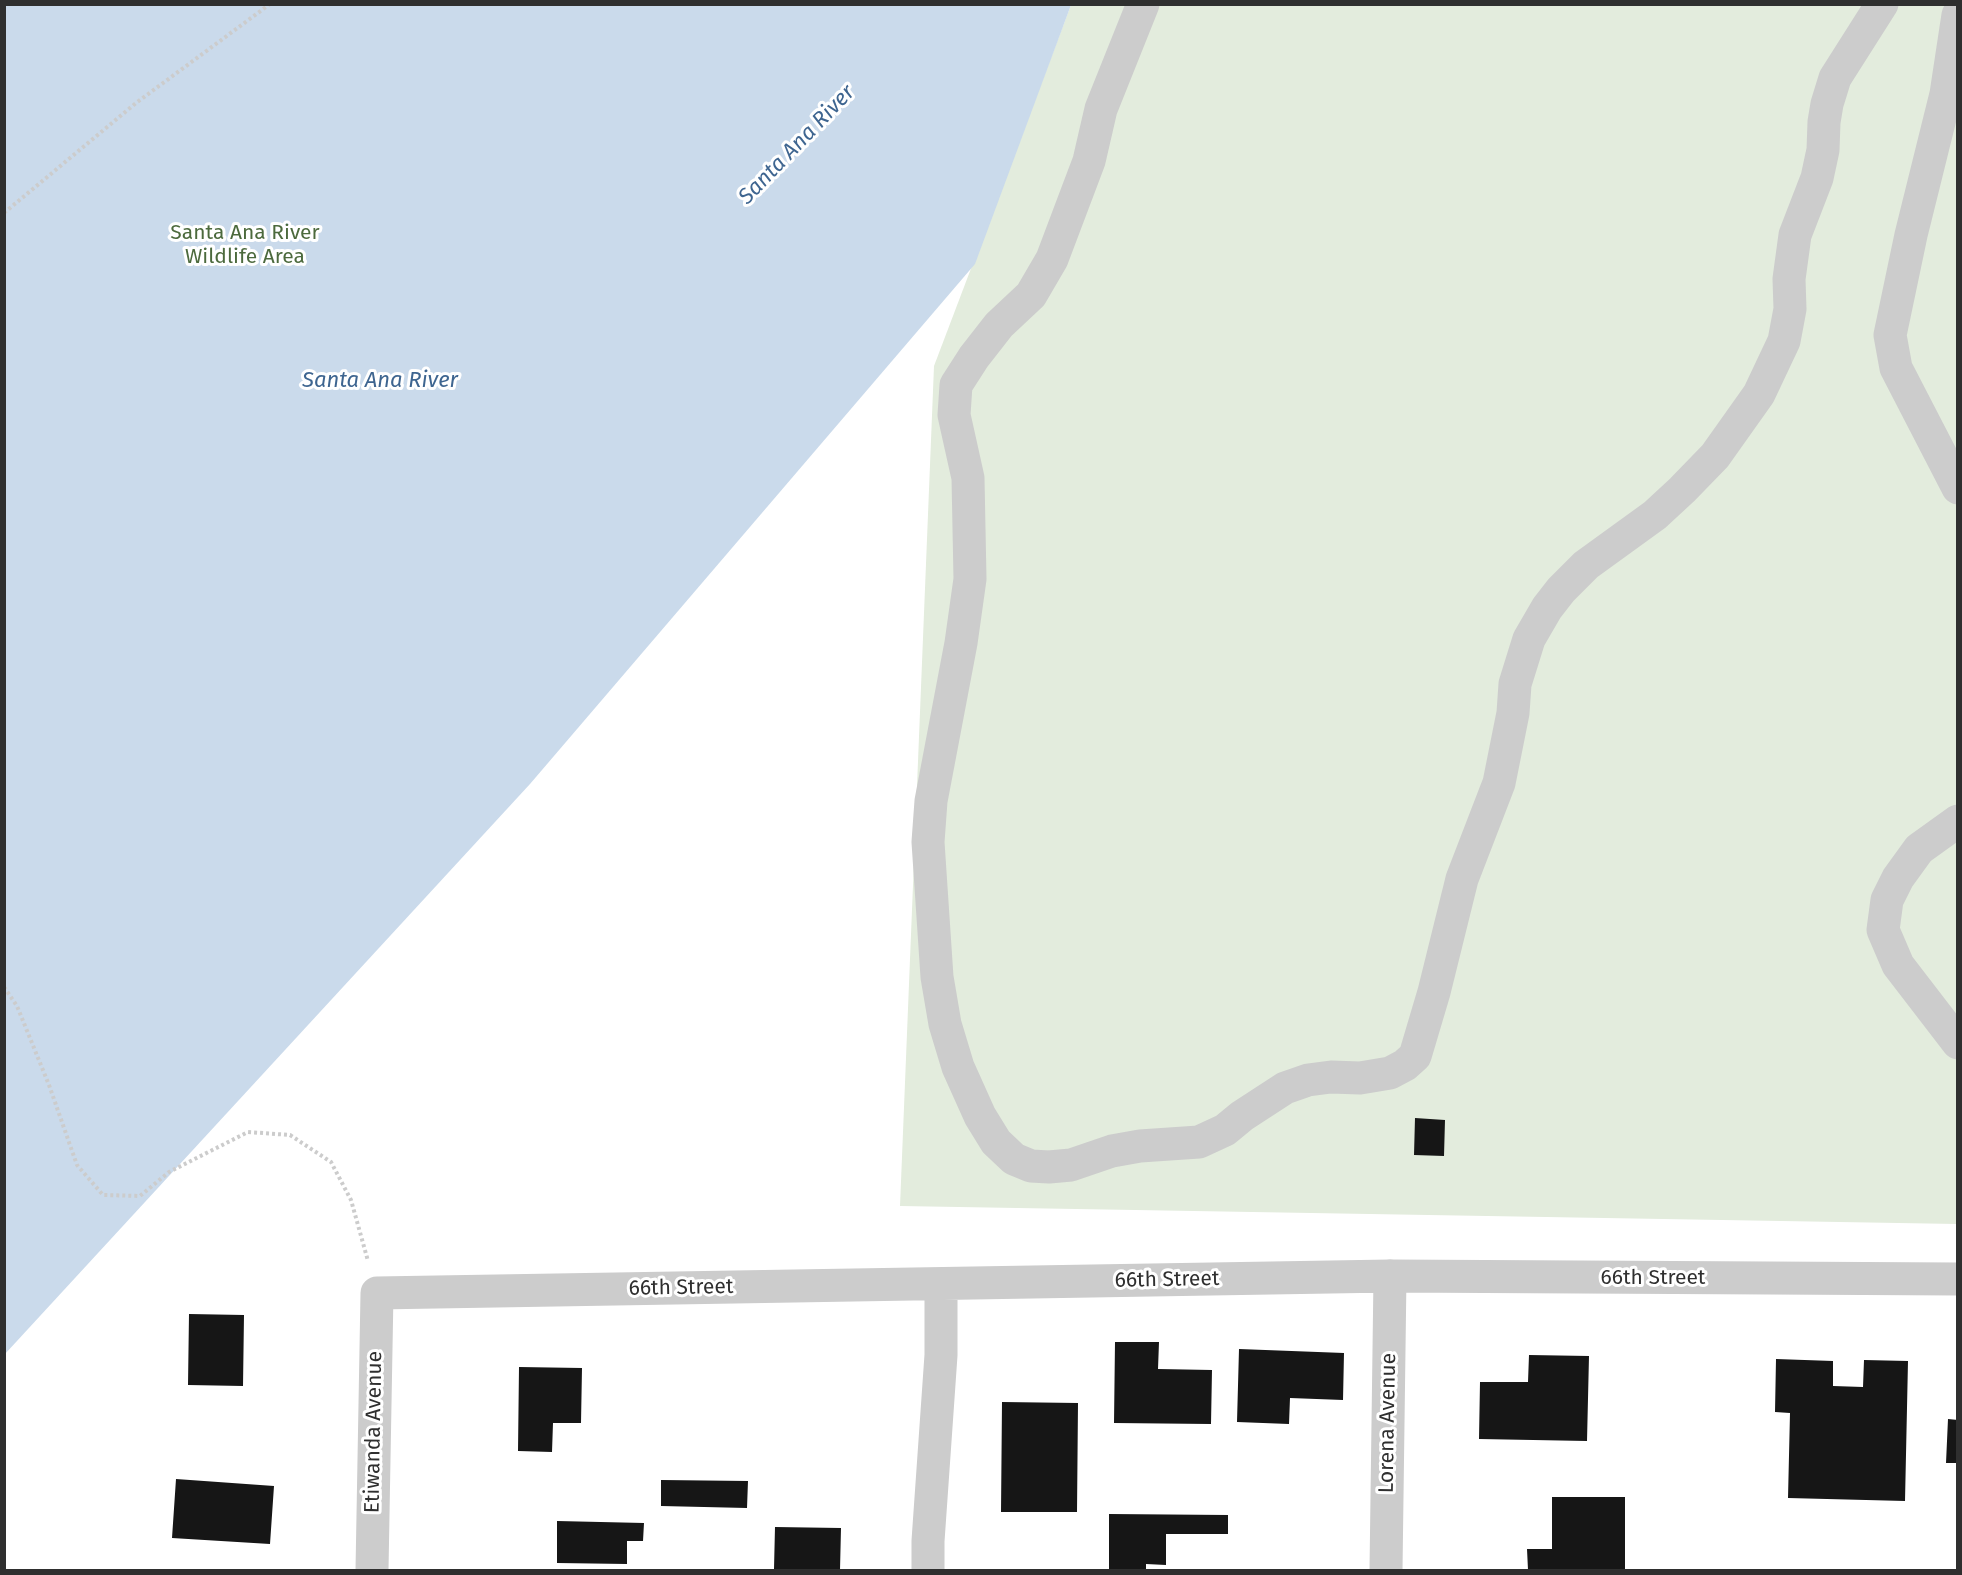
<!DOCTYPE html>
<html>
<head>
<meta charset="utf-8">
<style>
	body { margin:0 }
	#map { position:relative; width:1962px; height:1575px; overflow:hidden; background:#fff; font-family:"Fira Sans",sans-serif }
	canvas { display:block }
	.frame { position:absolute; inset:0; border:6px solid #2f2f2f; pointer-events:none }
</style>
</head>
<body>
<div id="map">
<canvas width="1962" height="1575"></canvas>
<div class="frame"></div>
</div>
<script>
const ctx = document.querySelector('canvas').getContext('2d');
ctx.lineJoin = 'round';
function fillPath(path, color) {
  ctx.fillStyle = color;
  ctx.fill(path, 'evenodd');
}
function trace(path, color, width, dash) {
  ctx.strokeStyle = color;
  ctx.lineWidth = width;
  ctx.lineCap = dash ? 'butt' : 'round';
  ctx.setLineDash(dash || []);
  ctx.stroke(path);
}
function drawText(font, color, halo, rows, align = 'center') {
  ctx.font = font + ' "Fira Sans",sans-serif';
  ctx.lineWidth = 6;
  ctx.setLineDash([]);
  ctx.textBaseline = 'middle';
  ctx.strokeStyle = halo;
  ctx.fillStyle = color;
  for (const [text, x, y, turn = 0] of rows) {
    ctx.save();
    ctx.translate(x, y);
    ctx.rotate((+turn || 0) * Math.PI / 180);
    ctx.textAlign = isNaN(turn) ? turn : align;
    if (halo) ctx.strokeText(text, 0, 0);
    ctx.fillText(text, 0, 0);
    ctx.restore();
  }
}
const green = new Path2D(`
	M1071 5H1957V1224L900 1206 934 366Z`);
const water = new Path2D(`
	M5 4 1071 5 975 264 530 784 5 1354Z`);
const building = new Path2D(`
	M1415 1118 1445 1120 1444 1156 1414 1155Z
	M189 1314 244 1315 243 1386 188 1385Z
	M1115 1342H1159L1158 1369 1212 1370 1211 1424 1114 1423Z
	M1239 1349 1344 1353 1343 1400 1290 1398 1289 1424 1237 1422Z
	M1529 1355 1589 1356 1587 1441 1479 1439 1480 1382H1528Z
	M1776 1359 1833 1361V1386L1863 1387 1864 1360 1908 1361 1905 1501 1788 1498 1790 1413 1775 1412Z
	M519 1367 582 1368 581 1423H553L552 1452 518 1451Z
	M1002 1402 1078 1403 1077 1512H1001Z
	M1948 1419 1958 1420V1463H1946Z
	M176 1479 274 1486 270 1544 172 1538Z
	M661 1480 748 1481 747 1508 661 1506Z
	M1552 1497H1625V1570H1528L1527 1549H1552Z
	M1109 1514 1228 1515V1534H1166V1565L1146 1564V1570H1109Z
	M557 1521 644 1523 643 1541H627V1564L557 1563Z
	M775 1527 841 1528 840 1570 774 1569Z`);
const path = new Path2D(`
	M4 213 136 103 270 4
	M4 987 17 1006 49 1085 77 1165 103 1195 140 1196 169 1172 248 1132 290 1135 331 1162 351 1200 368 1261`);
const minor = new Path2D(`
	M1143 4 1101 109 1089 161 1052 259 1031 295 999 325 974 357 956 385 954 415 968 478 970 579 961 643 931 801 928 842 937 977 945 1024 958 1067 980 1116 996 1142 1014 1159 1031 1166 1049 1167 1071 1165 1112 1151 1140 1146 1199 1142 1225 1130 1242 1116 1285 1088 1308 1080 1331 1077 1360 1078 1390 1073 1405 1065 1415 1056 1434 992 1462 879 1499 783 1513 713 1515 684 1529 639 1547 608 1561 590 1586 565 1655 515 1682 490 1715 456 1759 394 1784 341 1790 309 1789 279 1795 235 1817 178 1823 150 1824 122 1827 104 1835 78 1882 4
	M1958 15 1946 94 1911 235 1890 335 1896 368 1958 488
	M1958 821 1919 849 1898 878 1887 900 1883 930 1898 965 1958 1043
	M372 1570 377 1293 1390 1276 1958 1279
	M928 1570V1541L941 1355V1284
	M1386 1570 1390 1276`);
const parkNames = [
	["Santa Ana River",245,233],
	["Wildlife Area",245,257]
];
const streetNames = [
	["66th Street",1653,1278],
	["66th Street",1167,1280,-1],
	["66th Street",681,1288,-1],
	["Lorena Avenue",1388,1423,-89],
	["Etiwanda Avenue",374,1432,-89]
];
const waterNames = [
	["Santa Ana River",797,145,-46],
	["Santa Ana River",380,381]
];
fillPath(green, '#e3ecdd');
fillPath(water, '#cadaeb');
fillPath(building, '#161616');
trace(path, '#ccc', 4, [3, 3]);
trace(minor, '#ccc', 33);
drawText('21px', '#4c6a3d', '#fff', parkNames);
drawText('21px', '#2f2f2f', '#fff', streetNames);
drawText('italic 22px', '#3e6590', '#fff', waterNames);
</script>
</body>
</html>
